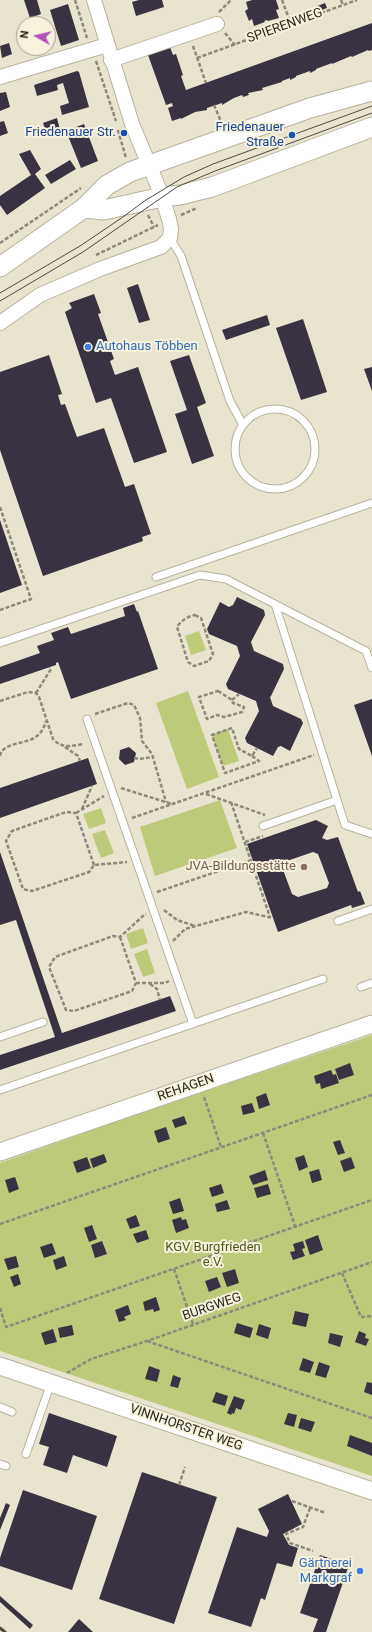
<!DOCTYPE html>
<html>
<head>
<meta charset="utf-8">
<style>
	body { margin:0 }
	#map { position:relative; width:372px; height:1632px; overflow:hidden; background:#e9e4cf; font-family:Roboto,sans-serif }
	canvas { display:block }
	.north { position:absolute; left:16px; top:16px; width:40px; height:40px; box-sizing:border-box; background:#f6f2dc; border:1px solid #a4a191; border-radius:50%; rotate:278deg; font-size:11px; font-weight:700; line-height:16px; text-align:center; color:#2a2820 }
	.north::after { content:''; display:block; margin:auto; width:14px; height:18px; background:#b152bb; clip-path:polygon(50% 0,100% 100%,50% 72%,0 100%) }
</style>
</head>
<body>
<div id="map">
<canvas width="372" height="1632"></canvas>
<div class="north">N</div>
</div>
<script>
const ctx = document.querySelector('canvas').getContext('2d');
ctx.lineJoin = 'round';
function fillPath(path, color) {
  ctx.fillStyle = color;
  ctx.fill(path, 'evenodd');
}
function trace(path, color, width, dash) {
  ctx.strokeStyle = color;
  ctx.lineWidth = width;
  ctx.lineCap = dash ? 'butt' : 'round';
  ctx.setLineDash(dash || []);
  ctx.stroke(path);
}
function drawText(font, color, halo, rows, align = 'center') {
  ctx.font = font + ' Roboto,sans-serif';
  ctx.lineWidth = 4;
  ctx.setLineDash([]);
  ctx.textBaseline = 'middle';
  ctx.strokeStyle = halo;
  ctx.fillStyle = color;
  for (const [text, x, y, turn = 0] of rows) {
    ctx.save();
    ctx.translate(x, y);
    ctx.rotate((+turn || 0) * Math.PI / 180);
    ctx.textAlign = isNaN(turn) ? turn : align;
    if (halo) ctx.strokeText(text, 0, 0);
    ctx.fillText(text, 0, 0);
    ctx.restore();
  }
}
const green = new Path2D(`
	M199 631 206 650 191 655 185 636Z
	M188 691 219 777 187 789 156 703Z
	M228 729 239 761 223 766 212 735Z
	M220 800 237 848 155 876 140 827Z
	M101 808 106 823 89 829 83 814Z
	M105 830 114 853 101 858 92 834Z
	M143 928 148 943 131 949 126 934Z
	M147 949 155 973 143 977 134 954Z
	M372 1035V1476L0 1351V1163L131 1116Z`);
const building = new Path2D(`
	M24 0H37L41 14 30 18Z
	M139 0H162L164 7 136 16 132 2Z
	M252 0H276L279 9 276 10 279 18 268 21 267 20 264 21 265 22 254 26 252 19 249 21 245 11 248 9 246 2Z
	M325 3 327 8 316 12 315 7Z
	M68 4 79 40 61 46 50 10Z
	M372 23V50L369 51 368 50 352 57 351 56 332 64V63L316 69V70L310 73V71L296 76V77L290 80V78L282 81V82L262 88 263 90 248 93 249 95 243 97 242 95 234 98 222 105V103L207 108V110L195 112 181 119V118L172 121 168 108 173 106 172 103 166 105 148 55 170 47 173 55 176 54 183 75 181 76 186 90Z
	M9 43 12 54 2 58 0 46Z
	M77 71 79 72 89 107 62 115 60 106 69 103 63 83 57 85 58 90 37 96 34 85Z
	M6 92 10 107 0 111V93Z
	M57 118 60 130 50 134 49 128 45 129 43 123Z
	M4 121 8 133 0 136V122Z
	M84 124 98 161 81 168 66 131Z
	M30 150 41 169 35 174 45 188 7 215 0 205V196L31 175 19 154Z
	M70 160 76 169 51 184 45 175Z
	M138 284 150 320 139 323 127 288Z
	M94 294 101 313 98 314 114 359 110 361 115 375 138 367 167 452 134 463 111 398 96 403 65 312 72 308 69 303Z
	M267 315 270 325 226 340 222 330Z
	M303 319 327 392 301 400 276 328Z
	M49 355 62 394 58 395 61 405 65 404 77 437 104 428 125 487 134 484 151 534 142 537 143 541 43 576 0 450V372Z
	M189 355 206 403 197 407 214 456 192 464 175 414 187 410 170 361Z
	M372 367V391L364 369Z
	M0 520 22 585 0 593Z
	M237 597 264 610 265 615 251 642 254 651 283 664 284 669 271 696 270 697 273 706 301 719 303 723 290 751 281 746 278 747 273 756 247 743 245 738 259 711 256 701 228 689 226 684 240 656 237 646 209 634 207 629 220 602 229 607 233 605Z
	M134 604 137 612 138 611 158 669 71 699 58 662 56 663V665L0 684V667L40 653 37 646 54 640 51 633 68 627 71 634 125 616 123 608Z
	M372 699V756L354 705Z
	M129 747 136 753 134 762 125 765 119 759 120 750Z
	M88 758 97 784 0 818V788Z
	M316 820 328 826 322 838 327 840 338 837 358 892 360 891 365 904 352 908 351 905 278 932 247 844ZM313 852 318 854 329 883 327 888 298 897 292 894 282 867 284 862Z
	M0 852 62 1033 170 996 176 1011 0 1070V1055L55 1037 16 920 0 925Z
	M350 1063 354 1075 339 1080 335 1069Z
	M331 1070 333 1075 336 1074 339 1083 321 1089 320 1083 316 1084 314 1076Z
	M266 1093 270 1105 259 1109 256 1097Z
	M252 1103 255 1112 243 1115 241 1106Z
	M184 1116 187 1124 175 1128 172 1120Z
	M166 1127 170 1139 158 1143 154 1131Z
	M340 1140 345 1153 338 1155 333 1142Z
	M104 1154 107 1162 93 1168 90 1159Z
	M304 1155 308 1167 299 1171 295 1158Z
	M87 1157 91 1168 77 1173 73 1162Z
	M351 1157 355 1168 344 1172 340 1161Z
	M319 1169 322 1180 312 1183 309 1172Z
	M265 1170 268 1180 253 1185 249 1176Z
	M15 1177 19 1189 9 1193 5 1180Z
	M221 1184 224 1193 212 1197 209 1188Z
	M268 1184 271 1194 257 1198 254 1188Z
	M180 1198 184 1211 173 1214 169 1202Z
	M227 1200 230 1209 217 1212 215 1204Z
	M136 1215 140 1226 130 1229 126 1219Z
	M181 1217 182 1220 186 1219 189 1228 176 1233 172 1220Z
	M92 1225 97 1239 89 1242 84 1228Z
	M146 1230 149 1239 137 1243 133 1234Z
	M318 1235 323 1250 310 1255 305 1240Z
	M102 1241 107 1254 95 1258 91 1245Z
	M303 1241 305 1248 302 1249 305 1256 293 1260 290 1252 295 1251 293 1244Z
	M52 1243 56 1254 44 1258 40 1247Z
	M16 1256 19 1267 8 1270 4 1259Z
	M64 1256 67 1266 56 1270 53 1260Z
	M235 1269 239 1283 227 1287 222 1273Z
	M18 1274 21 1284 14 1287 10 1277Z
	M217 1277 221 1287 209 1292 205 1281Z
	M156 1297 160 1310 154 1312 153 1309 145 1311 143 1302Z
	M128 1305 131 1314 124 1317 126 1320 119 1322 115 1310Z
	M295 1311 309 1314 306 1327 292 1324Z
	M237 1323 253 1328 250 1338 234 1333Z
	M259 1324 271 1328 268 1339 256 1335Z
	M72 1325 74 1335 60 1338 58 1328Z
	M53 1329 57 1342 45 1345 41 1333Z
	M359 1331 366 1334 365 1338 369 1339 366 1346 355 1342Z
	M330 1333 343 1336 340 1347 328 1343Z
	M303 1358 314 1362 310 1373 299 1370Z
	M319 1362 330 1366 326 1378 315 1375Z
	M149 1366 160 1370 157 1382 145 1379Z
	M173 1375 181 1378 178 1388 170 1386Z
	M367 1382 372 1383V1395L364 1392Z
	M216 1392 228 1396 225 1406 212 1402Z
	M234 1396 245 1400 241 1410 236 1408 234 1414 232 1413 231 1415 227 1413Z
	M49 1413 117 1436 107 1467 73 1455 67 1473 43 1465 49 1447 39 1444Z
	M288 1413 297 1415 294 1427 284 1424Z
	M301 1418 315 1422 311 1432 298 1428Z
	M350 1435 372 1443V1456L347 1446Z
	M142 1472 217 1497 174 1624 99 1599Z
	M23 1490 97 1516 72 1590 0 1566V1558Z
	M288 1494 302 1524 283 1534 289 1545 298 1548 292 1567 277 1563 265 1600 261 1598 251 1627 208 1613 237 1527 267 1537 269 1531 258 1509Z
	M6 1503 10 1505 0 1530V1518Z
	M320 1555 349 1565 326 1632H313L318 1619 300 1613Z
	M0 1596 33 1625 30 1629 0 1602Z
	M79 1619 93 1632H68Z`);
const path = new Path2D(`
	M75 0 87 38
	M282 0 291 24
	M341 0 343 5
	M219 12 231 0
	M225 33 235 45
	M193 46 206 83
	M197 58 357 0
	M96 61 116 121
	M214 105 222 124
	M118 130 126 158
	M148 215 154 227
	M181 215 197 208
	M0 243 81 188
	M96 255 158 225
	M0 507 31 599 0 610
	M195 615 201 618 213 654 209 661 194 666 188 662 177 627C180 621 189 616 195 615Z
	M218 691 232 700 233 703 244 707 242 712 224 717 217 715 207 719 199 697Z
	M36 693 51 669 50 667
	M232 700 239 694
	M0 701 28 692 36 693 39 697 53 739C62 749 72 746 84 744
	M95 714 128 703 134 705 140 718 142 741 152 754 166 802
	M65 747 78 756 80 761
	M0 756C2 743 24 744 34 738 41 734 44 728 46 721
	M252 756 259 761 225 773 212 735 232 728 239 749 252 756 257 748
	M134 758 139 759 153 757
	M121 788 172 804
	M206 794 265 815
	M231 802 270 917
	M82 809 92 786
	M76 813 104 796
	M132 818 314 755
	M245 842 263 836
	M94 865 76 813 66 812 12 831 6 841 23 889 32 891 89 872 94 865 127 862
	M157 892 251 860
	M164 910 177 920 195 926
	M120 937 136 983 132 991 74 1011 66 1010 49 967 55 957 113 936 120 937 143 916 146 914
	M173 941 185 929 246 912 273 918
	M136 983H165L169 981
	M150 984 157 989 160 1000
	M204 1097 221 1147
	M263 1133 295 1226
	M0 1224 372 1095
	M174 1269 193 1324
	M342 1273 361 1317 372 1316
	M0 1308 6 1327 372 1200
	M147 1341 372 1418
	M67 1373 91 1359 147 1341 372 1262
	M179 1485 185 1467
	M292 1501 326 1513
	M310 1508 303 1527 286 1534 290 1543 313 1551`);
const service = new Path2D(`
	M170 238 181 256 230 401 243 425
	M235 449a40 40 0 1 1 80 0a40 40 0 1 1-80 0Z
	M156 577 372 503
	M275 604 345 825 372 834
	M0 643 200 575 226 579 366 651 372 668
	M87 719 193 1024
	M263 826 337 800
	M338 921 372 909
	M361 987 372 983
	M0 1037 43 1022
	M0 1090 323 979
	M0 1407 12 1412
	M26 1454 51 1383
	M0 1464 6 1466`);
const minor = new Path2D(`
	M111 60 217 24
	M0 77 107 45
	M0 323 40 295 100 269 161 247 170 238 171 229 169 219 160 191 132 124 94 0`);
const tertiary = new Path2D(`
	M0 1152 372 1024
	M0 1366 372 1491`);
const secondary = new Path2D(`
	M84 208 104 210 162 197 180 195 212 187 372 127
	M0 267 84 208 107 185 130 172 310 108 372 91`);
const tram = new Path2D(`
	M0 293 80 246 120 219 146 200 184 177 213 164 372 106
	M0 301 83 252 177 187 215 171 372 113`);
const rail = new Path2D(`
	M0 1628 5 1632`);
const markers = [
	[124,133,4,"#1a4fb4"],
	[292,135,4,"#1a4fb4"],
	[88,347,4,"#3f7fe0"],
	[304,867,4,"#8d6e63"],
	[360,1571,4,"#3f7fe0"]
];
const streetNames = [
	["SPIERENWEG",285,26,-20],
	["REHAGEN",186,1088,-19],
	["BURGWEG",212,1307,-19],
	["VINNHORSTER WEG",186,1428,19]
];
const transitNames = [
	["Friedenauer",284,128],
	["Straße",284,143],
	["Friedenauer Str.",116,133]
];
const shopNames = [
	["Autohaus Többen",96,347],
	["Gärtnerei",352,1564,"right"],
	["Markgraf",352,1579,"right"]
];
const educationNames = [
	["JVA-Bildungsstätte",296,867]
];
const parkNames = [
	["KGV Burgfrieden",213,1248],
	["e.V.",213,1263]
];
fillPath(green, '#bdca7a');
fillPath(building, '#383243');
trace(service, '#b6b29d', 9);
trace(minor, '#b6b29d', 16);
trace(tertiary, '#b6b29d', 19);
trace(secondary, '#b6b29d', 21);
trace(path, '#8d897b', 2.5, [4, 2]);
trace(service, '#fff', 7);
trace(minor, '#fff', 14);
trace(tertiary, '#fff', 17);
trace(secondary, '#fff', 19);
trace(tram, '#4d4a40', 1);
trace(rail, '#4d4a40', 3);
for (const [x, y, r, color] of markers) {
  const dot = new Path2D();
  dot.arc(x, y, r, 0, 2 * Math.PI);
  ctx.fillStyle = color;
  ctx.fill(dot);
  trace(dot, '#f6f2dc', 1.5);
}
drawText('13px', '#2a2820', '#f6f2dc', streetNames);
drawText('13px', '#164399', '#f6f2dc', transitNames, 'right');
drawText('13px', '#366cbe', '#f6f2dc', shopNames, 'left');
drawText('13px', '#785e54', '#f6f2dc', educationNames, 'right');
drawText('13px', '#4f5816', '#f6f2dc', parkNames);
</script>
</body>
</html>
